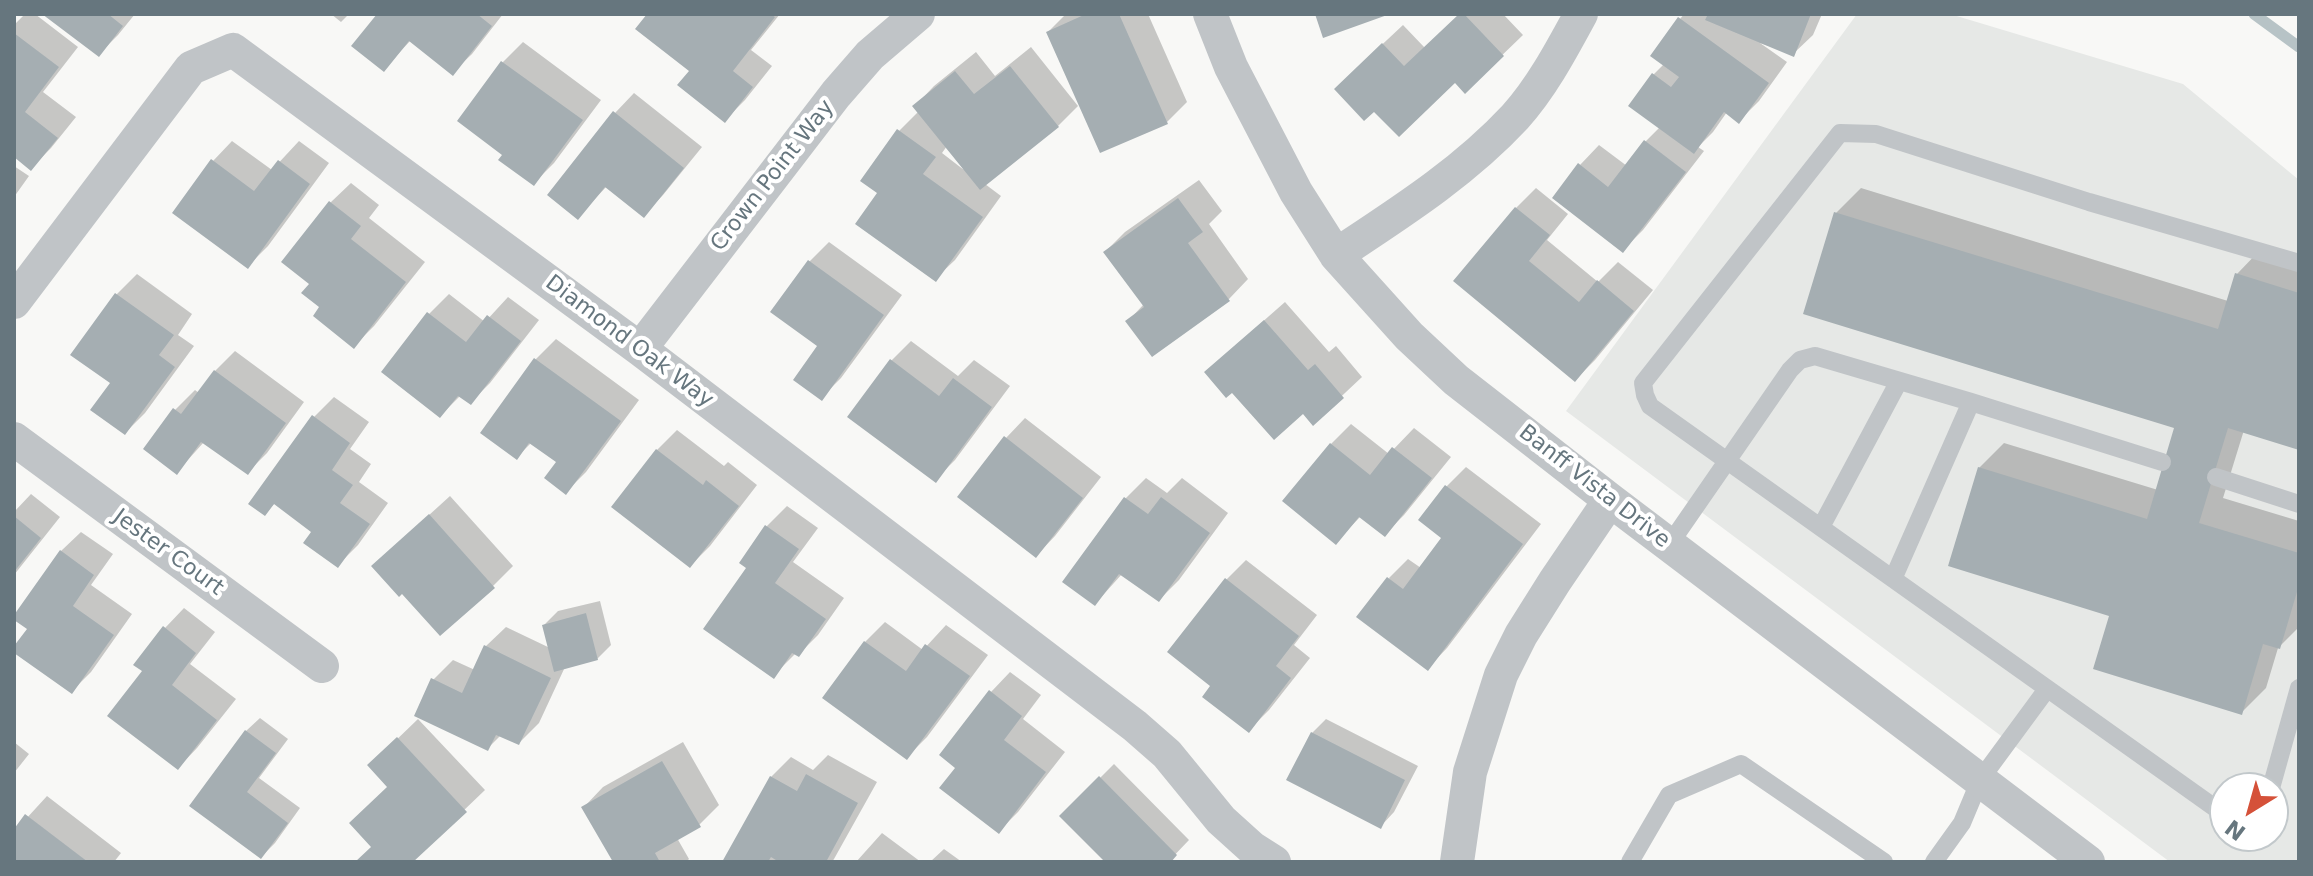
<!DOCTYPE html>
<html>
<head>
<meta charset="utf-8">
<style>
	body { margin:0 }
	#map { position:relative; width:2313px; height:876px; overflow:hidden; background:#f8f8f6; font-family:"DejaVu Sans",sans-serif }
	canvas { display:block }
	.frame { position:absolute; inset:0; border:16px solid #66767e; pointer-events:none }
	.north { position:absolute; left:2209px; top:772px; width:80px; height:80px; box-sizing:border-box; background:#fff; border:2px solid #c2c8cb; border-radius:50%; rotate:217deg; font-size:22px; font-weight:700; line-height:32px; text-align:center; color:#66767e }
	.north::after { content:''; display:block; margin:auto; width:28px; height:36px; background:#d55139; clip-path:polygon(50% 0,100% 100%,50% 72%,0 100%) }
</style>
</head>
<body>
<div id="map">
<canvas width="2313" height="876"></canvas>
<div class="frame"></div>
<div class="north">N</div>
</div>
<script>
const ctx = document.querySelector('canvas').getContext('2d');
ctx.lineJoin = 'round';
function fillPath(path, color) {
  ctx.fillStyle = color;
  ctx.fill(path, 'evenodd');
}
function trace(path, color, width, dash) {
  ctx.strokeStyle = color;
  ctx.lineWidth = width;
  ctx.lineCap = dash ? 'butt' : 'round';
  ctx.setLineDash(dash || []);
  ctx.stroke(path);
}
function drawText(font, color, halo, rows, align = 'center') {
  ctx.font = font + ' "DejaVu Sans",sans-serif';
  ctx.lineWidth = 8;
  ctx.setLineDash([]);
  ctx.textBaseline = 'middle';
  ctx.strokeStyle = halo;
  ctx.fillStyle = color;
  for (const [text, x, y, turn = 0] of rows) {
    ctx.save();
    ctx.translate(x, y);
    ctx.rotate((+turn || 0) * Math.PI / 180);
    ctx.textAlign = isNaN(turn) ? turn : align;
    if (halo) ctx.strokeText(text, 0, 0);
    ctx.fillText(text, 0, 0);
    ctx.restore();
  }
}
const built = new Path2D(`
	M1857 14H1950L2183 84 2299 180V862H2170L1566 411ZM2225 788H2273V836H2225Z`);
const shadow = new Path2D(`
	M25 14H35L78 47 43 92 76 117 51 148 31 168 14 155V25Z
	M46 14H135L118 35 98 55Z
	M331 14H349L341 22Z
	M380 14H503L472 54 452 73 411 40 384 69Z
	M650 14H780L751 50 772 66 745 100 725 120Z
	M1066 14H1148L1187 102 1167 122 1048 32Z
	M1461 14H1503L1523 35 1465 91 1455 80 1356 69 1403 25 1425 48Z
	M1684 14H1822L1813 35 1793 54 1760 43 1787 62 1759 101 1739 121 1727 112 1713 132 1698 147 1704 151 1643 230 1623 250 1580 165 1599 145 1627 166 1646 141 1660 127 1653 75 1664 64 1652 55Z
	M523 42 601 100 554 163 534 183 505 154 460 121 503 62Z
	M1031 47 1078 106 1058 126 985 184 1001 196 955 260 935 279 880 193 899 131 919 111 915 106 934 86 976 52 995 76ZM947 146 964 170 942 153Z
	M634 93 702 147 663 195 644 215 607 186 578 217 615 113Z
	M232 141 272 170 299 141 329 163 268 246 248 266 213 161Z
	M14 166 29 176 14 197Z
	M1199 180 1222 211 1209 224 1248 279 1229 299 1128 321 1144 304 1105 252 1125 232Z
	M351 183 379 205 369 218 425 262 374 326 354 346 322 307 311 284 284 262 331 202Z
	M1536 188 1568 214 1547 240 1598 282 1618 262 1653 290 1595 360 1575 380 1456 281 1516 208Z
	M1861 188 2228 301 2237 274 2261 249 2299 261V447L2244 430 2223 498 2299 521V627L2278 648 2266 688 2241 713 2111 615 1979 468 2004 443 2158 490 2177 427 1836 213Z
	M829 242 902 295 841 378 821 398 820 346 809 262Z
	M137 274 192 314 178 335 194 346 145 413 125 433 112 383 73 355 117 294Z
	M449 294 485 322 508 297 539 320 490 383 470 403 461 395 440 416 429 314Z
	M1285 302 1329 352 1336 346 1362 377 1313 423 1303 411 1227 353Z
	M556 339 639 400 586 472 566 492 559 461 532 442 517 457 483 432 536 359Z
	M911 341 958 376 974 360 1010 386 955 460 935 480 891 361Z
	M235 351 304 402 267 453 247 473 204 442 177 472 175 410 195 390 199 393 215 371Z
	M334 397 369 422 350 449 371 464 359 482 388 503 358 545 338 565 314 531 275 503 265 513 314 417Z
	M1025 418 1101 477 1055 536 1036 556 1006 438Z
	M1351 424 1389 454 1414 428 1451 457 1404 515 1384 535 1361 516 1336 542 1331 444Z
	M677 430 724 466 728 462 757 485 710 546 690 566 613 507 657 450Z
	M1466 467 1541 524 1447 648 1428 668 1389 578 1408 559 1421 568 1444 537 1446 487Z
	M1146 478 1167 493 1182 478 1228 513 1179 580 1159 600 1122 574 1095 604 1065 582 1126 498Z
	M31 494 60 517 14 575V512Z
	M450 496 513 566 493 586 402 591 373 566Z
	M787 506 818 528 793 562 844 598 818 635 798 655 796 653 773 676 749 568 742 562 767 526Z
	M81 532 113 554 91 585 132 614 91 672 71 692 14 650 30 628 61 551Z
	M1246 560 1317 615 1294 645 1310 658 1269 710 1249 730 1213 686 1226 580Z
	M600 601 611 645 597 659 565 667 539 723 519 743 501 735 487 749 433 680 453 660 475 670 486 646 506 627 550 648 544 625 558 611Z
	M184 608 215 632 190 664 236 699 197 748 178 768 145 671 165 628Z
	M885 622 923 650 946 625 988 655 927 737 907 757 865 642Z
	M1010 672 1041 695 1023 719 1065 752 1018 812 998 832 958 768 991 692Z
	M260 718 288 739 259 778 300 808 275 843 261 857 192 806 246 731Z
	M418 719 485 790 410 862H357L373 846 390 786V746Z
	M1326 719 1418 766 1394 812 1381 826 1312 733Z
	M14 742 29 754 14 773Z
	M683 742 719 805 699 825 677 838 689 859 686 862H615L584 807 603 787Z
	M828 755 877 782 834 859 832 862H783L777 858 775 862H725L771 777 791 757 813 770Z
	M1114 764 1189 840 1168 862H1107L1062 816Z
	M47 796 121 853 114 862H14V832Z
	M882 833 921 862H856Z
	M944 849 962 862H930Z`);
const stream = new Path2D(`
	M2254 14 2299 47`);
const building = new Path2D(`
	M42 14H108L123 26 99 57Z
	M377 14H477L492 26 453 76 409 41 384 72 351 46Z
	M647 14H771L775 17 733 71 753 87 725 123 677 85 689 71 635 29Z
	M1086 14H1119L1168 124 1100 153 1046 32Z
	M1315 14H1390L1323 38Z
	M1459 14H1464L1504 56 1465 94 1455 83 1399 137 1374 112 1364 121 1334 89 1382 43 1404 66Z
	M1708 14H1811L1794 57 1705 20Z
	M1678 17 1769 83 1739 124 1724 112 1694 154 1628 106 1652 73 1671 87 1679 77 1650 56Z
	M14 33 59 67 25 112 58 138 31 171 14 157Z
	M501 61 583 120 534 186 498 160 502 155 457 121Z
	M1010 66 1059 127 980 190 912 106 955 71 974 94Z
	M613 111 684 168 644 218 605 187 578 220 547 195Z
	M897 129 936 157 923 174 983 217 936 282 855 224 877 193 860 181Z
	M1644 140 1686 172 1623 253 1552 198 1578 163 1608 187Z
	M211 159 254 191 278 160 310 184 248 269 172 213Z
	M1178 198 1203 232 1188 243 1230 301 1152 357 1125 321 1144 307 1103 252Z
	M329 201 361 226 351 239 406 282 354 349 313 316 319 307 301 293 309 284 281 262Z
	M1515 207 1550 235 1529 261 1579 302 1597 280 1634 311 1575 382 1453 281Z
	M1834 212 2218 329 2235 273 2299 293V450L2228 428 2199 523 2299 553V585L2280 649 2263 644 2242 715 2093 669 2109 616 1948 566 1978 467 2147 519 2174 428 1803 314Z
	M808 260 884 315 822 401 793 380 817 346 770 312Z
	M115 293 174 335 159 355 175 367 125 435 90 410 110 383 70 355Z
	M427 312 466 342 487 315 521 341 471 405 458 396 440 418 381 372Z
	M1264 320 1308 370 1315 364 1344 398 1313 426 1303 414 1274 440 1232 393 1226 398 1204 372Z
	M534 358 621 421 566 495 544 478 556 462 529 443 517 460 480 433Z
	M890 359 939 396 953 378 992 407 936 483 847 417Z
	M214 370 286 423 248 475 201 442 177 475 143 449 173 408 181 414Z
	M312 415 350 443 332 470 353 485 340 503 370 524 338 568 303 543 311 532 274 504 265 516 248 504Z
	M1004 436 1083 498 1036 558 957 497Z
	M1330 443 1370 475 1392 447 1432 478 1385 537 1359 517 1336 545 1282 501Z
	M656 449 703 485 706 480 739 506 690 568 611 507Z
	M1445 485 1523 544 1428 671 1356 617 1387 577 1403 589 1441 538 1418 520Z
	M1124 497 1148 514 1161 497 1210 533 1159 602 1119 574 1095 606 1062 582Z
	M429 514 495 588 440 636 402 594 399 597 371 566Z
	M14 516 41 538 14 572Z
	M765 525 799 549 775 583 826 619 799 657 792 653 774 679 703 629 746 568 739 563Z
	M60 550 94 575 73 606 114 635 72 694 14 653V646L27 629 14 620V615Z
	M1225 578 1299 636 1276 666 1291 678 1249 733 1202 697 1210 686 1167 652Z
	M586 613 598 660 554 672 542 625Z
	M163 626 196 653 172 685 217 720 178 770 107 716 142 671 133 665Z
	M864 641 906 671 925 644 970 676 907 760 822 698Z
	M484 645 551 678 519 745 496 735 488 751 414 716 431 678 462 693Z
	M989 690 1022 716 1004 740 1046 772 999 834 939 788 955 768 939 755Z
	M245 730 276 753 247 792 288 823 261 859 189 806Z
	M1311 732 1405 780 1381 829 1286 780Z
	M397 737 467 812 413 862H355L371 847 349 823 387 787 367 765Z
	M662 761 701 827 655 853 660 862H613L581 807Z
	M806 774 858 803 826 862H779L771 857 768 862H722L770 776 797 791Z
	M1099 776 1177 855 1171 862H1105L1059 816Z
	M25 814 88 862H14V829Z`);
const service = new Path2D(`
	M2216 477 2299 504
	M1821 527 1899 381
	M1669 545 1790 370 1800 360 1815 356 1971 402 2162 462
	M1893 579 1971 402
	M2271 788 2299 688
	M2225 815 1650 406 1645 395 1643 383 1840 133 1876 134 2089 202 2299 263
	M1630 862 1669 795 1741 764 1884 862
	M1934 862 1962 823 1980 780 2047 689`);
const minor = new Path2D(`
	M1210 14 1231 67 1296 192 1336 255 1409 336 1456 380 1610 500 2088 862
	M1336 255C1398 214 1463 173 1515 117 1542 87 1562 49 1581 14
	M14 302 191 68 233 50 640 349 1135 726 1167 754 1221 820 1252 848 1274 862
	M640 349 836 94 870 55 918 14
	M14 439 322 666
	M1457 862 1470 772 1501 675 1521 635 1555 581 1610 500`);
const streetNames = [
	["Crown Point Way",773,176,-52],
	["Diamond Oak Way",629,342,37],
	["Banff Vista Drive",1594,487,38],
	["Jester Court",168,553,36]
];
fillPath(built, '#e6e8e6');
fillPath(shadow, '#0003');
trace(stream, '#b7c3c6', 11);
fillPath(building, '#a5aeb2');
trace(service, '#c0c4c7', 18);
trace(minor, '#c0c4c7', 34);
drawText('22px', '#66767e', '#fff', streetNames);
</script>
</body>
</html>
